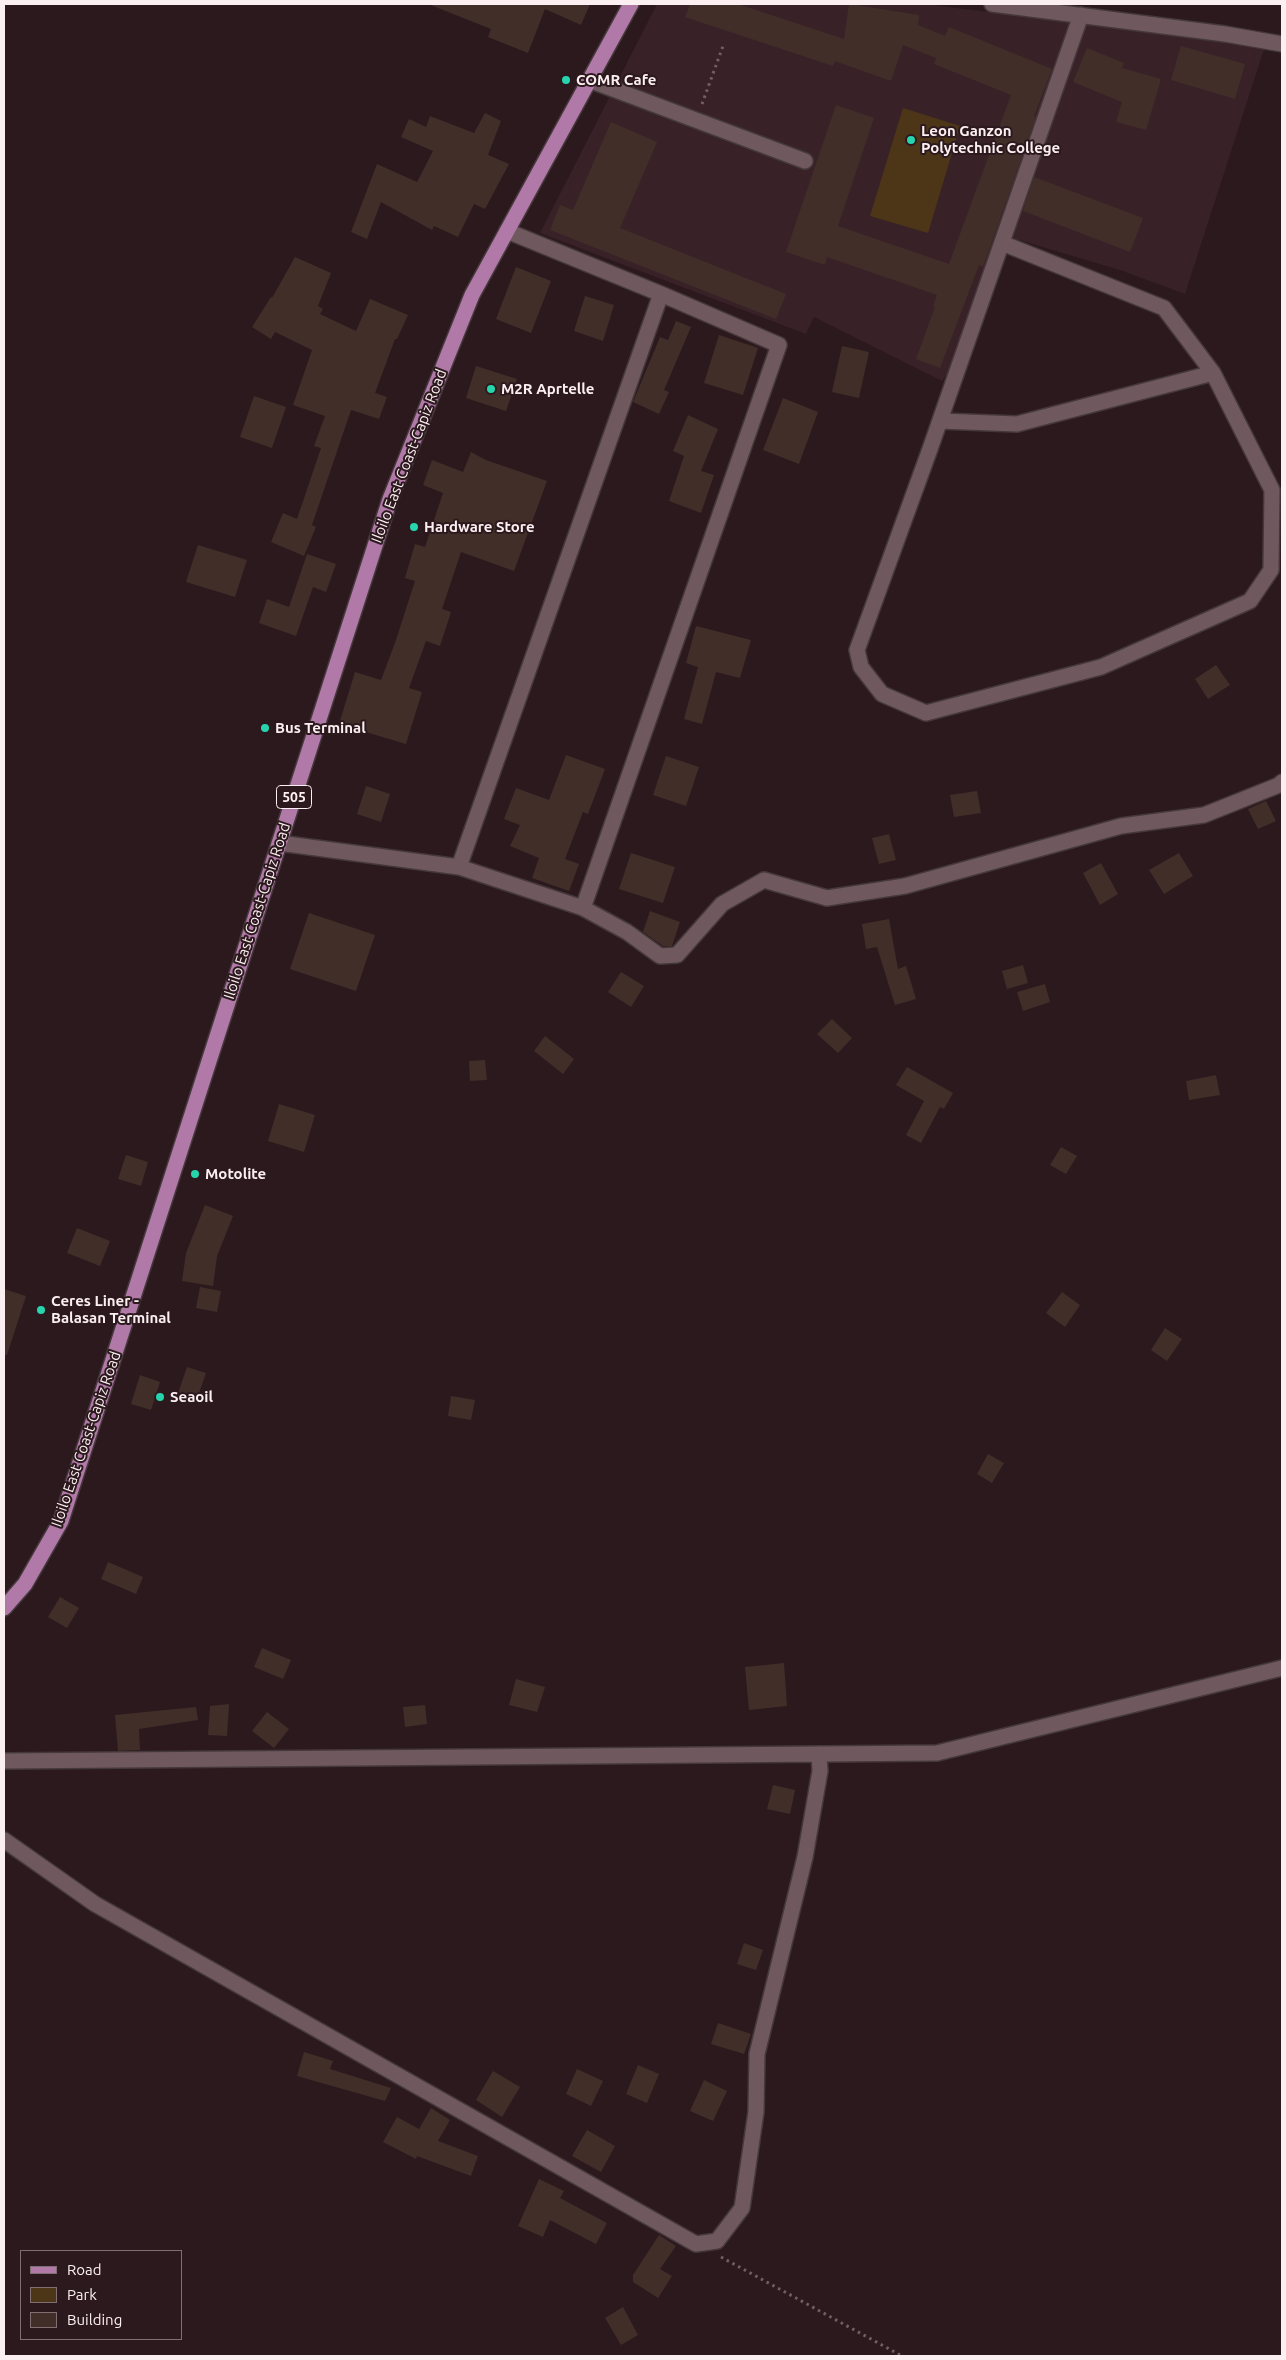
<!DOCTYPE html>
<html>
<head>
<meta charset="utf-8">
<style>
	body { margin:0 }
	#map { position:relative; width:1286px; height:2360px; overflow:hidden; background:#2b191e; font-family:Ubuntu,sans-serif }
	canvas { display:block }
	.frame { position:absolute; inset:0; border:5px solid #fceff2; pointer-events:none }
	.legend { position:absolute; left:20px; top:2250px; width:162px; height:90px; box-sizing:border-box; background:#2b191e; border:1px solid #7f6f73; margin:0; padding:6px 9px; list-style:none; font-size:15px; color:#fceff2 }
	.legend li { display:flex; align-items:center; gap:10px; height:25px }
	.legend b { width:25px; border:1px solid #7f6f73 }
</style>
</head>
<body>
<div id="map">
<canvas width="1286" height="2360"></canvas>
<div class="frame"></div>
<ul class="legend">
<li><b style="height:6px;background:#b079a8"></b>Road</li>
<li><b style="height:14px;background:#4d3618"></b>Park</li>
<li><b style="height:14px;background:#412e29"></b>Building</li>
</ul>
</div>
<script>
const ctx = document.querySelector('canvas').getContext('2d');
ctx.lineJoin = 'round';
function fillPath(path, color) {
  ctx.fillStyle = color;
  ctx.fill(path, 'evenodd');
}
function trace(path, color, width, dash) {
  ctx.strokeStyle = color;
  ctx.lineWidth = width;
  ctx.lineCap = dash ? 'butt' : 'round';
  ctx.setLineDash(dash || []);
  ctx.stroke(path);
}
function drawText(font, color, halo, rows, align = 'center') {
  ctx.font = font + ' Ubuntu,sans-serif';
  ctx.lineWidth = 4;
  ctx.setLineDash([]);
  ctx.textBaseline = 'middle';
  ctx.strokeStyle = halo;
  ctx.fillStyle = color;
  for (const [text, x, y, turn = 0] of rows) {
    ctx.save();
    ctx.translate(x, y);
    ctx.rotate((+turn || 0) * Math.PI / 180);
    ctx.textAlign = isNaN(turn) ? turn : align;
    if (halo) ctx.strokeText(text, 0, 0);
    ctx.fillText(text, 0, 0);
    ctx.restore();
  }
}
const built = new Path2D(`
	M657 4H924L1265 46 1185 294 1120 270 1009 237 959 357 942 381 814 317 806 334 540 233Z`);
const green = new Path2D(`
	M903 108 960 126 928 233 870 216Z`);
const building = new Path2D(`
	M428 4H590L581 25 545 9 528 53 488 37 491 29Z
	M690 4H738L844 39 849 4 919 15 918 25 945 36 949 27 1052 69 1034 116 1036 117 983 267 979 265 940 368 916 359 935 307 933 306 937 295 827 257 825 265 786 252 836 105 874 118 838 226 949 264 1011 95 934 64 936 58 903 45 891 81 835 61 833 66 685 17Z
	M1181 46 1245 64 1235 99 1171 80Z
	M1087 48 1124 63 1122 68 1161 79 1146 130 1116 122 1122 102 1073 82Z
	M485 113 501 121 488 155 509 164 485 209 474 204 458 237 434 226 432 230 381 202 367 239 351 232 377 164 417 182 433 151 401 137 409 119 426 127 430 116 474 133Z
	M611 122 657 142 620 228 786 294 776 319 550 230 560 205 573 210Z
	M1034 177 1143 218 1130 252 1023 211Z
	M295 257 331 273 318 306 323 309 320 314 356 331 370 299 408 315 397 339H395L375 393 387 397 379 419 351 410 312 525 316 527 304 556 271 542 283 513 297 519 321 448 314 446 325 416 293 405 312 350 275 332 271 339 252 327 271 297 272 298Z
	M516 267 551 281 531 333 496 319Z
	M585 296 614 305 603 341 574 331Z
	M676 321 691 327 664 390 669 392 659 414 633 402 660 337 668 340Z
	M719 335 758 348 743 395 704 383Z
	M842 346 869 352 859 398 832 392Z
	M476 366 517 379 506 411 466 398Z
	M254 396 286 407 272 448 240 437Z
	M783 398 818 412 799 464 763 450Z
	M688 415 718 429 701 471 714 475 701 513 669 501 684 456 673 451Z
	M471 452 486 460 547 481 514 571 461 552 442 609 451 612 440 646 426 641 409 688 422 692 406 744 339 724 355 672 381 680 396 640 415 581 405 578 415 544 425 547 443 493 423 485 432 460 463 472Z
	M198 545 247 560 235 597 186 582Z
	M307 554 336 564 326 592 313 587 296 636 259 623 267 599 289 607Z
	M696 626 751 640 740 678 716 672 702 724 684 719 698 667 686 663Z
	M1216 665 1230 685 1208 699 1195 679Z
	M566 755 605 769 588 814 583 812 565 859 579 864 569 891 532 878 539 858 510 846 520 825 504 819 516 788 549 800Z
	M666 756 699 767 686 806 653 795Z
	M366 786 390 794 381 822 357 814Z
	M977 791 981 813 954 817 950 795Z
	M1266 801 1276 821 1258 829 1248 809Z
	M889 834 896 860 879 864 872 838Z
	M631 853 675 867 663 903 619 889Z
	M1179 853 1193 876 1164 894 1149 870Z
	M1101 863 1118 894 1100 905 1083 873Z
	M650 911 680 922 672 946H663L643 932Z
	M309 913 375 935 356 991 290 969Z
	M889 919 898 969 906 966 916 999 895 1005 877 947 866 949 862 924Z
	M1023 965 1028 983 1007 989 1002 971Z
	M621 972 644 986 631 1007 608 992Z
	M1045 984 1050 1002 1023 1011 1017 992Z
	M832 1019 852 1038 838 1053 817 1034Z
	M545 1036 574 1059 563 1074 534 1051Z
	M485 1060 487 1080 470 1081 469 1061Z
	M907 1067 953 1093 944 1109 940 1107 921 1143 906 1135 924 1101 896 1085Z
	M1216 1075 1220 1095 1189 1100 1186 1081Z
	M279 1104 315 1115 304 1152 268 1141Z
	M1061 1147 1077 1156 1066 1174 1050 1165Z
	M126 1155 148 1162 141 1186 118 1179Z
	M205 1205 233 1216 217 1256 213 1286 182 1281 186 1253Z
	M77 1228 110 1241 100 1266 67 1253Z
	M200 1287 221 1291 217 1312 196 1308Z
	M4 1289 26 1296 7 1355H4Z
	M1062 1292 1080 1305 1065 1327 1046 1313Z
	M1165 1328 1182 1339 1167 1361 1151 1350Z
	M187 1367 206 1373 196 1402 177 1396Z
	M140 1375 160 1382 151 1410 131 1404Z
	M451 1396 475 1400 471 1420 448 1416Z
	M988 1454 1004 1463 992 1483 977 1474Z
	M108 1562 143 1577 136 1594 101 1579Z
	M60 1597 79 1608 67 1628 48 1617Z
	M262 1648 291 1660 283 1679 254 1667Z
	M784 1663 787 1706 749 1710 745 1667Z
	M516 1679 545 1687 537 1712 509 1705Z
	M229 1704 227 1736 208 1735 210 1706Z
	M425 1705 427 1724 405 1727 403 1707Z
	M196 1707 198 1720 139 1729 140 1750 118 1751 115 1715Z
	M267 1712 289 1729 274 1748 252 1731Z
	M773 1785 795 1790 790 1814 767 1809Z
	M744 1943 763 1950 756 1970 737 1964Z
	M718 2023 751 2034 744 2054 711 2044Z
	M304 2052 333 2061 330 2069 391 2088 385 2101 297 2076Z
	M638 2065 659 2074 647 2103 626 2094Z
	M577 2069 603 2081 591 2106 566 2094Z
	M493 2071 520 2087 502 2117 476 2100Z
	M704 2080 727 2091 713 2121 690 2111Z
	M431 2108 450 2120 438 2141 478 2156 471 2176 417 2156 416 2159 383 2142 397 2117 419 2129Z
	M587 2130 615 2146 601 2172 572 2156Z
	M539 2179 564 2191 560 2198 607 2223 596 2244 550 2220 543 2237 518 2226Z
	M659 2235 676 2246 660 2269 672 2276 658 2298 633 2282V2275Z
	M623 2307 638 2335 621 2345 605 2318Z`);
const path = new Path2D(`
	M702 104 723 46
	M721 2257 902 2356`);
const minor = new Path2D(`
	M992 4 1225 34 1282 44
	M589 80 805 161
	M1002 243 1164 308 1213 373 1272 490 1271 570 1250 601 1101 667 926 713 882 694 861 667 857 650 930 449 1081 15
	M940 421 1017 424 1213 373
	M279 843 459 867 583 908 627 932 660 956 677 955 722 904 764 880 827 898 905 886 1121 826 1204 815 1279 785 1282 782
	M459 867 661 294 507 231
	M583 908 779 345 661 294
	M4 1761 937 1753 1282 1668
	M4 1840 95 1904 696 2244 717 2241 742 2208 756 2112 757 2054 805 1857 820 1771 819 1754`);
const major = new Path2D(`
	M4 1608 25 1584 61 1521 390 499 472 295 631 4`);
const markers = [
	[566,80,5,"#27d5ad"],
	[911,140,5,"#27d5ad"],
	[491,389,5,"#27d5ad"],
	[414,527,5,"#27d5ad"],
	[265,728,5,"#27d5ad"],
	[195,1174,5,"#27d5ad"],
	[41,1310,5,"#27d5ad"],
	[160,1397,5,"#27d5ad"]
];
const shields = [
	[294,797,35]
];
const shieldNames = [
	["505",294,797]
];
const poiNames = [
	["COMR Cafe",576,80],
	["Leon Ganzon",921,131],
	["Polytechnic College",921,148],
	["M2R Aprtelle",501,389],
	["Hardware Store",424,527],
	["Bus Terminal",275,728],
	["Motolite",205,1174],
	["Ceres Liner -",51,1301],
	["Balasan Terminal",51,1318],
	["Seaoil",170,1397]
];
const streetNames = [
	["Iloilo East Coast-Capiz Road",409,456,-69],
	["Iloilo East Coast-Capiz Road",257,911,-72],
	["Iloilo East Coast-Capiz Road",86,1439,-71]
];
fillPath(built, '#392128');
fillPath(green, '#4d3618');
fillPath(building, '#412e29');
trace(minor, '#45383b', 18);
trace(major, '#45383b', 18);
trace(path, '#706064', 3, [2.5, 4]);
trace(minor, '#6f595f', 15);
trace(major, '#b079a8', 15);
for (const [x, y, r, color] of markers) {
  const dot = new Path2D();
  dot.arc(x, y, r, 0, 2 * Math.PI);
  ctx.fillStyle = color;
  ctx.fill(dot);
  trace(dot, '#2b191e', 2);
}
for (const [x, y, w] of shields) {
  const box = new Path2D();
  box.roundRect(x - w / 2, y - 11.5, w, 23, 4);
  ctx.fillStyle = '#2b191e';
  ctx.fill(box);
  trace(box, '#fceff2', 1);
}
drawText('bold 14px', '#fceff2', null, shieldNames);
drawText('bold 15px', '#fceff2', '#2b191e', poiNames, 'left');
drawText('15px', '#fceff2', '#2b191e', streetNames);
</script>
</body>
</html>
